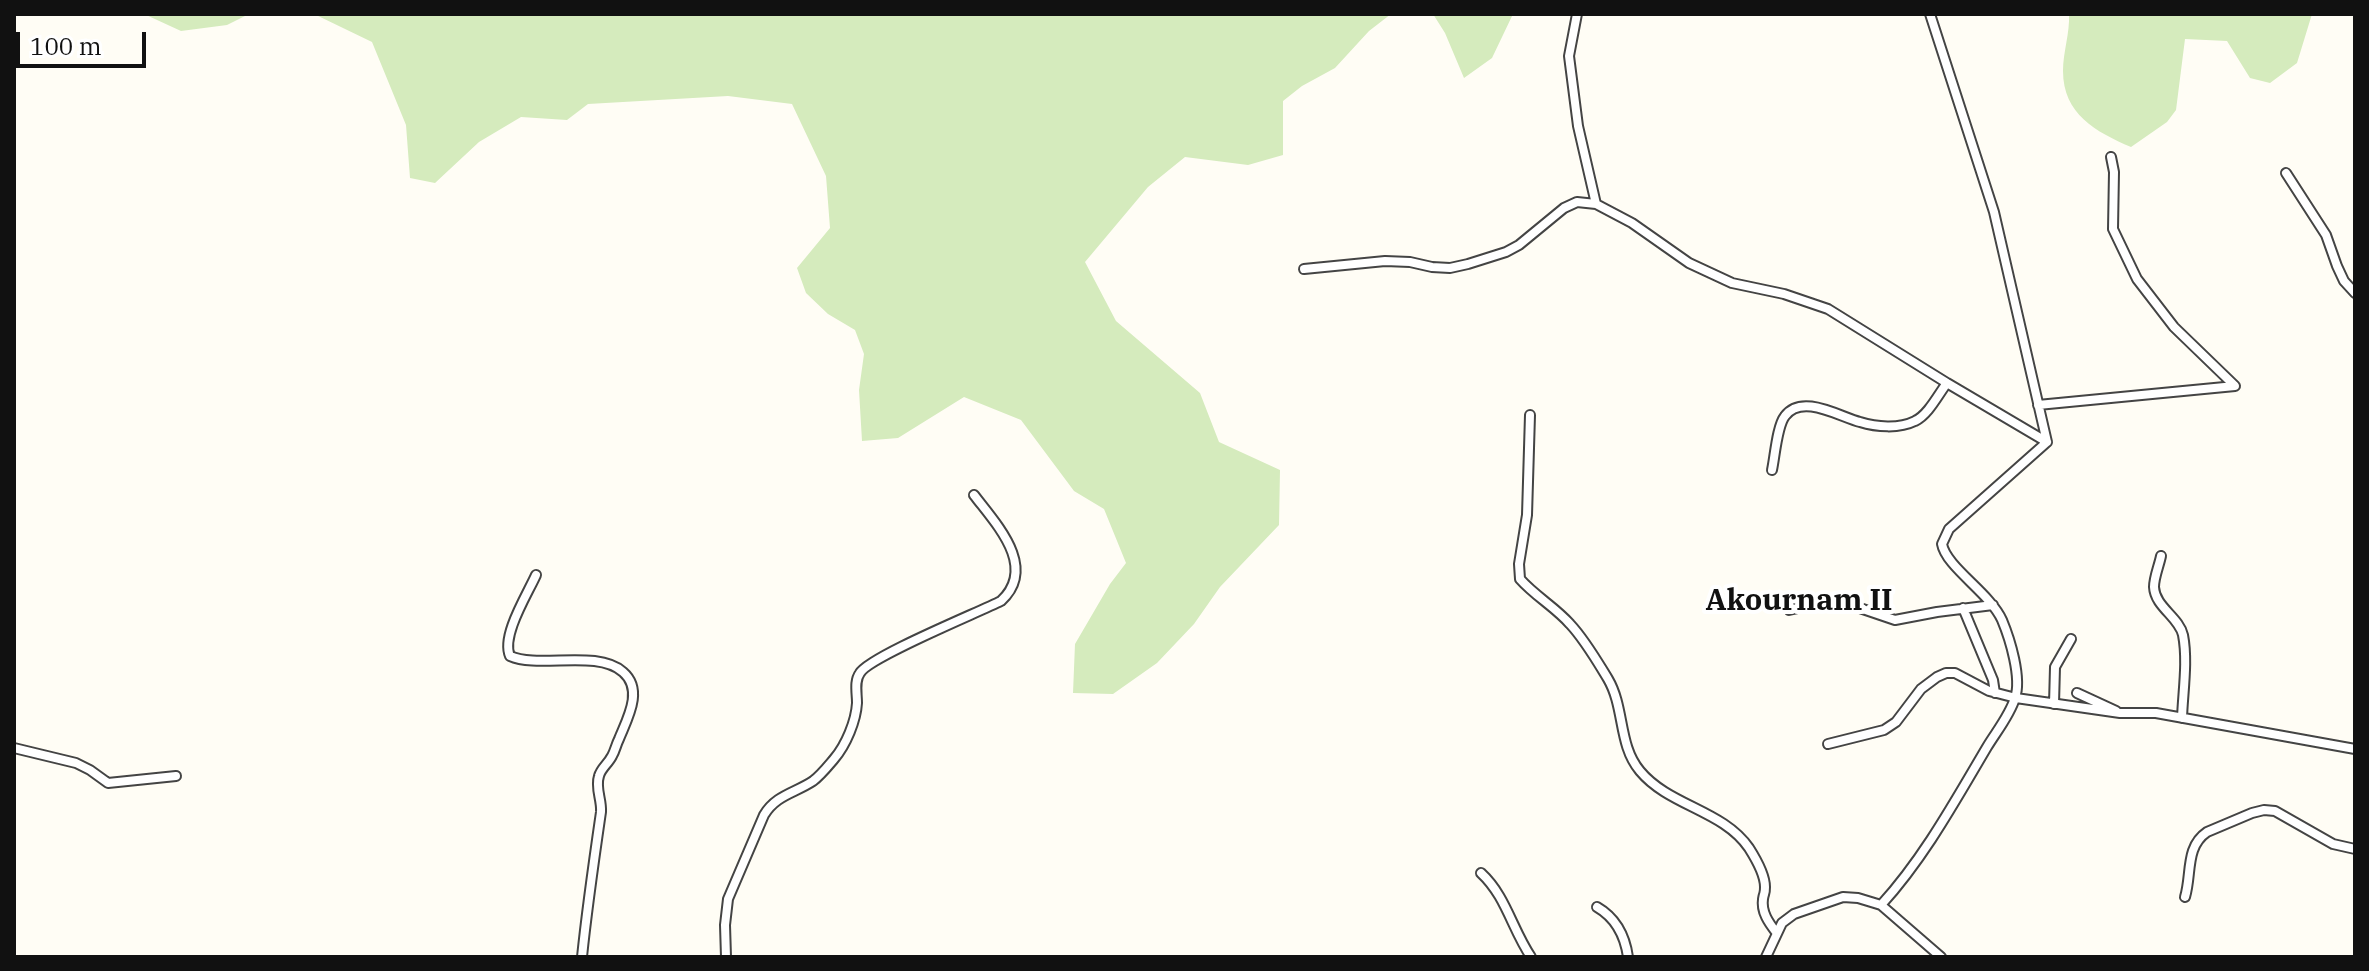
<!DOCTYPE html>
<html>
<head>
<meta charset="utf-8">
<style>
	body { margin:0 }
	#map { position:relative; width:2369px; height:971px; overflow:hidden; background:#fffdf5; font-family:"IBM Plex Serif",serif }
	canvas { display:block }
	.frame { position:absolute; inset:0; border:16px solid #111; pointer-events:none }
	.scale { position:absolute; left:16px; top:32px; width:130px; height:36px; box-sizing:border-box; border:4px solid #111; border-top:0; padding-left:10px; font-size:24px; line-height:28px; white-space:nowrap; color:#111; -webkit-text-stroke:6px #fff; paint-order:stroke }
</style>
</head>
<body>
<div id="map">
<canvas width="2369" height="971"></canvas>
<div class="frame"></div>
<div class="scale">100 m</div>
</div>
<script>
const ctx = document.querySelector('canvas').getContext('2d');
ctx.lineJoin = 'round';
function fillPath(path, color) {
  ctx.fillStyle = color;
  ctx.fill(path, 'evenodd');
}
function trace(path, color, width, dash) {
  ctx.strokeStyle = color;
  ctx.lineWidth = width;
  ctx.lineCap = dash ? 'butt' : 'round';
  ctx.setLineDash(dash || []);
  ctx.stroke(path);
}
function drawText(font, color, halo, rows, align = 'center') {
  ctx.font = font + ' "IBM Plex Serif",serif';
  ctx.lineWidth = 8;
  ctx.setLineDash([]);
  ctx.textBaseline = 'middle';
  ctx.strokeStyle = halo;
  ctx.fillStyle = color;
  for (const [text, x, y, turn = 0] of rows) {
    ctx.save();
    ctx.translate(x, y);
    ctx.rotate((+turn || 0) * Math.PI / 180);
    ctx.textAlign = isNaN(turn) ? turn : align;
    if (halo) ctx.strokeText(text, 0, 0);
    ctx.fillText(text, 0, 0);
    ctx.restore();
  }
}
const green = new Path2D(`
	M144 14H249L227 25 181 31Z
	M314 14H1391L1369 31 1335 68 1302 86 1283 101V155L1248 165 1185 157 1148 187 1085 262 1116 321 1200 393 1219 442 1280 470 1279 525 1220 587 1194 624 1157 663 1113 694 1073 693 1075 644 1110 584 1126 563 1104 509 1074 491 1021 420 964 397 898 438 862 441 859 390 864 354 855 330 828 314 806 293 797 268 830 228 826 176 792 104 728 96 588 104 567 120 521 117 479 142 435 183 410 178 406 125 372 42Z
	M1433 14H1513L1492 58 1464 78 1445 33Z
	M2069 14H2312L2297 63 2270 83 2250 78 2227 41 2185 39 2176 110 2167 122 2131 147C2096 132 2063 114 2063 71 2063 52 2070 33 2069 14Z`);
const minor = new Path2D(`
	M1577 14 1569 56 1578 126 1596 204
	M1930 14 1994 212 2047 442
	M2286 173 2326 235 2337 266 2344 281 2355 293
	M1304 269 1385 261 1410 262 1432 267 1450 268 1468 264 1506 252 1519 245 1564 208 1577 202 1596 204 1632 223 1689 263 1732 283 1784 294 1828 309 1947 383 2047 442
	M2038 405 2235 386 2174 327 2137 279 2113 229 2114 172 2111 157
	M1530 415 1527 515 1519 564 1520 579C1535 596 1555 607 1570 624 1585 640 1597 661 1608 679 1625 708 1618 745 1640 771 1669 806 1723 810 1749 848 1756 859 1765 874 1765 887 1765 895 1764 892 1763 899 1761 912 1769 923 1776 932
	M1772 470C1775 456 1777 426 1785 416 1802 393 1840 417 1860 422 1876 427 1899 429 1915 421 1928 415 1938 395 1947 383
	M2161 556C2159 566 2154 577 2154 587 2155 607 2179 617 2183 635 2188 661 2183 691 2182 718
	M536 575C527 595 501 636 510 656 539 669 597 649 623 672 644 690 627 719 619 739 616 745 615 751 612 756 608 764 601 768 599 776 595 788 602 800 601 812 594 860 587 908 582 957
	M1963 608 1993 680 1995 693
	M1789 610 1817 604 1845 603 1895 620 1937 612 1993 605
	M2077 693 2116 711
	M2054 704 2055 667 2071 639
	M1828 744 1884 730 1896 722 1921 689 1937 677 1946 673H1955L1989 691 2016 698 2120 713H2156L2355 749
	M14 748 76 763 90 770 108 783 176 776
	M1481 873C1506 896 1512 929 1531 957
	M2185 897C2192 874 2185 847 2207 832L2252 813 2264 810 2275 811 2333 844 2355 849
	M1597 907C1616 918 1625 936 1628 957
	M726 957 725 925 728 899 764 815C776 795 795 793 813 781 821 775 828 766 834 759 846 745 856 721 857 703 857 693 854 681 860 673 869 657 977 613 1001 601 1038 567 996 524 974 495
	M1766 957 1782 923 1794 914 1843 897 1858 898 1881 905
	M1941 957 1881 905C1924 858 1955 801 1987 747 1996 732 2010 715 2015 698 2022 678 2010 639 2002 620 1990 593 1946 567 1942 544L1949 529 2047 442`);
const quarterNames = [
	["Akournam II",1799,601]
];
fillPath(green, '#d5ebbd');
trace(minor, '#444', 12);
trace(minor, '#fff', 8);
drawText('bold 30px', '#111', '#fff', quarterNames);
</script>
</body>
</html>
